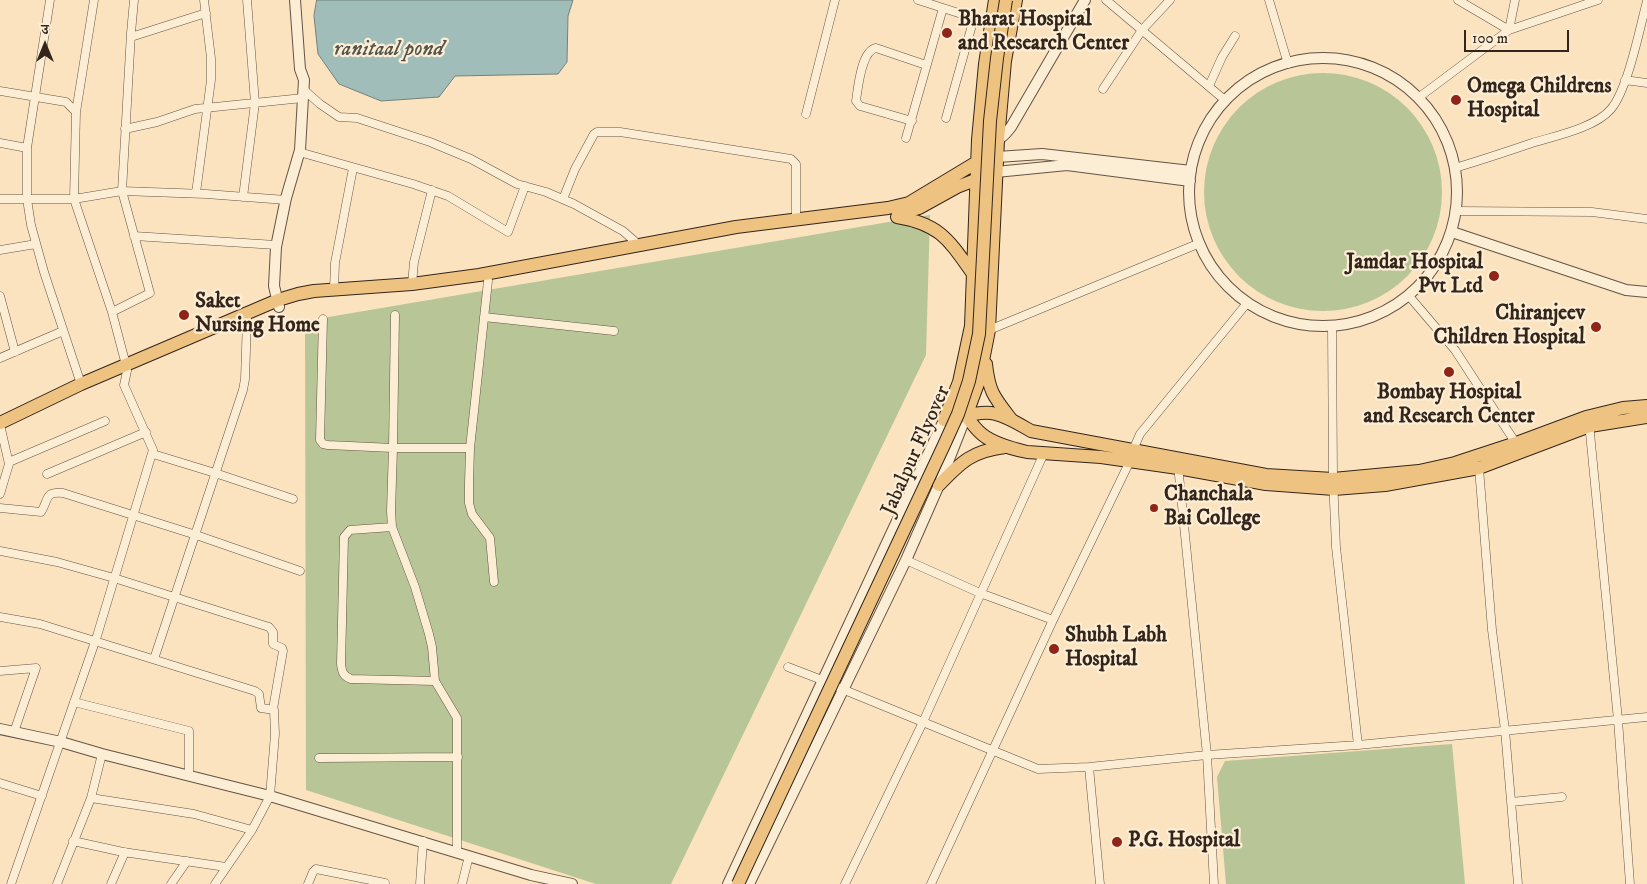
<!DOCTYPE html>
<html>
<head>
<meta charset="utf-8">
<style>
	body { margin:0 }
	#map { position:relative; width:1647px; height:884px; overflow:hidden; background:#fbe3bf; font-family:"IM FELL DW Pica","Noto Serif Devanagari",serif }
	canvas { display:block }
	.north { position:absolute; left:20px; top:20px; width:50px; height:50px; -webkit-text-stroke:4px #fcedd5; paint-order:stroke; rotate:0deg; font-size:14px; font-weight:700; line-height:20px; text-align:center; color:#33251c }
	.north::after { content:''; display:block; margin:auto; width:18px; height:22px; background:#33251c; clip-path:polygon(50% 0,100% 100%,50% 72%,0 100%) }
	.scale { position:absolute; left:1464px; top:30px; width:105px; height:22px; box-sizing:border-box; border:2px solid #33251c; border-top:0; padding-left:6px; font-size:15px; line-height:18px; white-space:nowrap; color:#33251c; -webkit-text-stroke:4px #fcedd5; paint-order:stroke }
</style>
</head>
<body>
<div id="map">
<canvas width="1647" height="884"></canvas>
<div class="north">उ</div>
<div class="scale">100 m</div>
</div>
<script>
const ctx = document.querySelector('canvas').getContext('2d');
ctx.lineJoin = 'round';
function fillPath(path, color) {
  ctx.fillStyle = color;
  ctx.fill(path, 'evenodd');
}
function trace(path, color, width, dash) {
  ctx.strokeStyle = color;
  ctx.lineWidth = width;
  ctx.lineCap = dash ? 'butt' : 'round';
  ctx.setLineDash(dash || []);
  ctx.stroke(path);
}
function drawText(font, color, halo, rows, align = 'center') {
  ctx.font = font + ' "IM FELL DW Pica",serif';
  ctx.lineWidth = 4.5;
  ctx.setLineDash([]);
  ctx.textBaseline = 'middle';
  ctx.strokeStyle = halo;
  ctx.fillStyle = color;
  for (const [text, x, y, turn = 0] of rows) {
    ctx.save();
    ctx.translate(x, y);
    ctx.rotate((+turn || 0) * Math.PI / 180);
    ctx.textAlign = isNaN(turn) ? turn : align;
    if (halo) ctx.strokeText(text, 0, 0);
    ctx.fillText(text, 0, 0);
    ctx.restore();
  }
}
const green = new Path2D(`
	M1204 192a119 119 0 1 1 238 0a119 119 0 1 1-238 0Z
	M930 215 926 355 671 884H596L306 790 305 321Z
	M1452 744 1465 884H1226L1217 777 1225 761Z`);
const water = new Path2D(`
	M317 0H573L568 16 567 62 558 74 455 76 439 97 381 101 339 84 318 54 314 16Z`);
const minor = new Path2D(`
	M50 0 27 148V199L31 225 44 272 81 384
	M918 0 974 18 995 22
	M1106 0 1226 101
	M1269 0 1288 64
	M1458 0 1509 30
	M1509 30 1515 0
	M131 37 206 13
	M1625 80 1647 83
	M1209 86 1222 57 1235 36
	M303 89 320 104 339 117 357 118 430 142 471 159 517 184 546 192 574 204 623 231 639 245
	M1103 89 1142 30 1170 0
	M0 91 66 102 76 112 74 199 112 312 126 365 127 371 124 385 153 450 97 636 11 884
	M1418 98 1509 30 1598 0
	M76 112 94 0
	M806 114 835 0
	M946 118 974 18
	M912 121 860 106 856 101C858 88 861 51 876 48L926 65
	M125 129 157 122 195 109 303 98
	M906 138 943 8
	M0 143 27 148
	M299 152 413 184 448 196 508 232 525 186
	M1455 168C1481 160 1506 152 1532 143 1555 136 1595 128 1611 109 1628 89 1640 27 1647 1
	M196 193 211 80V58L204 0
	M243 197 255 103 247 0
	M0 199H74L122 191 206 194 286 200
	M563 199 575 169 594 134 597 132H620L791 159 796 164V219
	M1456 211 1592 212 1647 219
	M134 236 276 245
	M0 250 36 244
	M488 281 470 448 469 483V503L472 514 490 538 494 582
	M412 284 414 262 432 190
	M334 289 335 263 353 168
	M0 296 15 352
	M1409 296 1455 350 1517 445
	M112 312 150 293 122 191 131 33 134 0
	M484 317 614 331
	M323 319 320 440 323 444 328 445 393 448 395 315
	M1332 326 1333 479 1336 547 1358 745
	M989 330 1200 243
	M0 358 63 331
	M1589 423 1618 720 1630 884
	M1133 450 1140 434 1248 302
	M153 454 215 473 293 499
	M9 462 105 421
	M1178 465 1207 755 1214 884
	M1479 468 1492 630 1505 730 1518 884
	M47 474 146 432
	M0 494 9 464 1 429
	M0 508 41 512C49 500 44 491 63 493L196 535 300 571
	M392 527 350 530 344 537 341 664C342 672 343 676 351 679L435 681
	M0 551 57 562 114 578 269 627 273 632V644L282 648 283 651 273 709
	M906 560 980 593 1053 620
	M0 617 40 624 255 691 259 694 261 708 274 710 275 734 270 796 252 830 215 884
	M154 659 243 390 245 379 247 320
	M788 667 822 680 842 689 1038 769 1089 767 1207 755 1358 745 1647 717
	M0 671 36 668 14 732
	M74 702 189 731V775
	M319 758 458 757
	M1089 767 1100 884
	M0 783 42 796
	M91 798 194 814 252 830
	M1511 802 1562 797
	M73 841 123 852 226 867
	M457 852V718L435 681 432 647 429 634 415 587 392 527 391 511 393 448H470
	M57 884 91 798 102 754
	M111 884 125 852
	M171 884 187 861
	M308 884 313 872 316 869 385 883
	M420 884 423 841
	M462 884 469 856
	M845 884 923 722 1044 453
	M931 884 1053 620 1130 461`);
const tertiary = new Path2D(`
	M1189 192a134 134 0 1 1 268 0a134 134 0 1 1-268 0Z
	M994 140C1002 139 1006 133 1011 127L1085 0
	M997 157 1042 154 1191 171
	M996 172 1067 165 1190 181
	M1452 232 1626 290 1647 292
	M279 307 274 286 276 247 286 198 300 150 304 80 300 69 295 0
	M0 729 61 742 102 754 270 796 531 875 572 884
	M728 884 944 420
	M749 884 906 560 939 485 966 416`);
const primary = new Path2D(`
	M898 214 919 208 957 187 996 172
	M897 217C940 224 949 240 973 274
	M986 364C989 392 994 397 1011 419
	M955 394C975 434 983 442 1027 452L1101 457 1178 468 1266 484 1334 489 1385 485 1479 468 1590 426 1647 417
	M966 416 979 381 989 330 998 140 1005 61 1016 0
	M944 420C959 418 976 411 991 413 1005 415 1019 424 1031 431L1266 475 1333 479 1419 471 1455 463 1516 443 1586 417 1623 408 1647 406
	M944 420 959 382 971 326 978 140 985 64 995 0
	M0 423 81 384 278 300 298 294 314 291 412 284 479 275 736 227 888 208 909 203 977 162 997 157
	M939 485C961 462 972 451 1005 447`);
const primaryBridge = new Path2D(`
	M738 884 944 445 958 414 969 381 979 334 990 121 997 58 1006 0`);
const markers = [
	[947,33,6,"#8f2418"],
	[1456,100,6,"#8f2418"],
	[1494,276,6,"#8f2418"],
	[184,315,6,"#8f2418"],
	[1596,327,6,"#8f2418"],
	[1449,372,6,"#8f2418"],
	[1154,508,5,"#8f2418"],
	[1054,649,6,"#8f2418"],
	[1117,842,6,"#8f2418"]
];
const poiNames = [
	["Bharat Hospital",958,21],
	["and Research Center",958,45],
	["Omega Childrens",1467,88],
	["Hospital",1467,112],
	["Jamdar Hospital",1483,264,"right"],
	["Pvt Ltd",1483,288,"right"],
	["Saket",195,303],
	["Nursing Home",195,327],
	["Chiranjeev",1585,315,"right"],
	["Children Hospital",1585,339,"right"],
	["Bombay Hospital",1449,394,"center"],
	["and Research Center",1449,418,"center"],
	["Chanchala",1164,496],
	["Bai College",1164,520],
	["Shubh Labh",1065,637],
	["Hospital",1065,661],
	["P.G. Hospital",1128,842]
];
const streetNames = [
	["Jabalpur Flyover",917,451,-66]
];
const waterNames = [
	["ranitaal pond",389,50]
];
fillPath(green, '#b8c597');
fillPath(water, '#a0bdb9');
trace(water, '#74807a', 1);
trace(minor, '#655445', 9);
trace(tertiary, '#655445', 12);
trace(primary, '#33251c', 14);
trace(minor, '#fcedd5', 8);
trace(tertiary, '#fcedd5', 10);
trace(primary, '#eec280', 12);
trace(primaryBridge, '#33251c', 14, []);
trace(primaryBridge, '#eec280', 12);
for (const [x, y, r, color] of markers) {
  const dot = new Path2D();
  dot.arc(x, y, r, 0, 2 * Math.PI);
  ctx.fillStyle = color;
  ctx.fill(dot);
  trace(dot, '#fcedd5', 2);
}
drawText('bold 21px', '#33251c', '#fcedd5', poiNames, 'left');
drawText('21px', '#33251c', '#fcedd5', streetNames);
drawText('italic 22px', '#54534b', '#fcedd5', waterNames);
</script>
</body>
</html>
